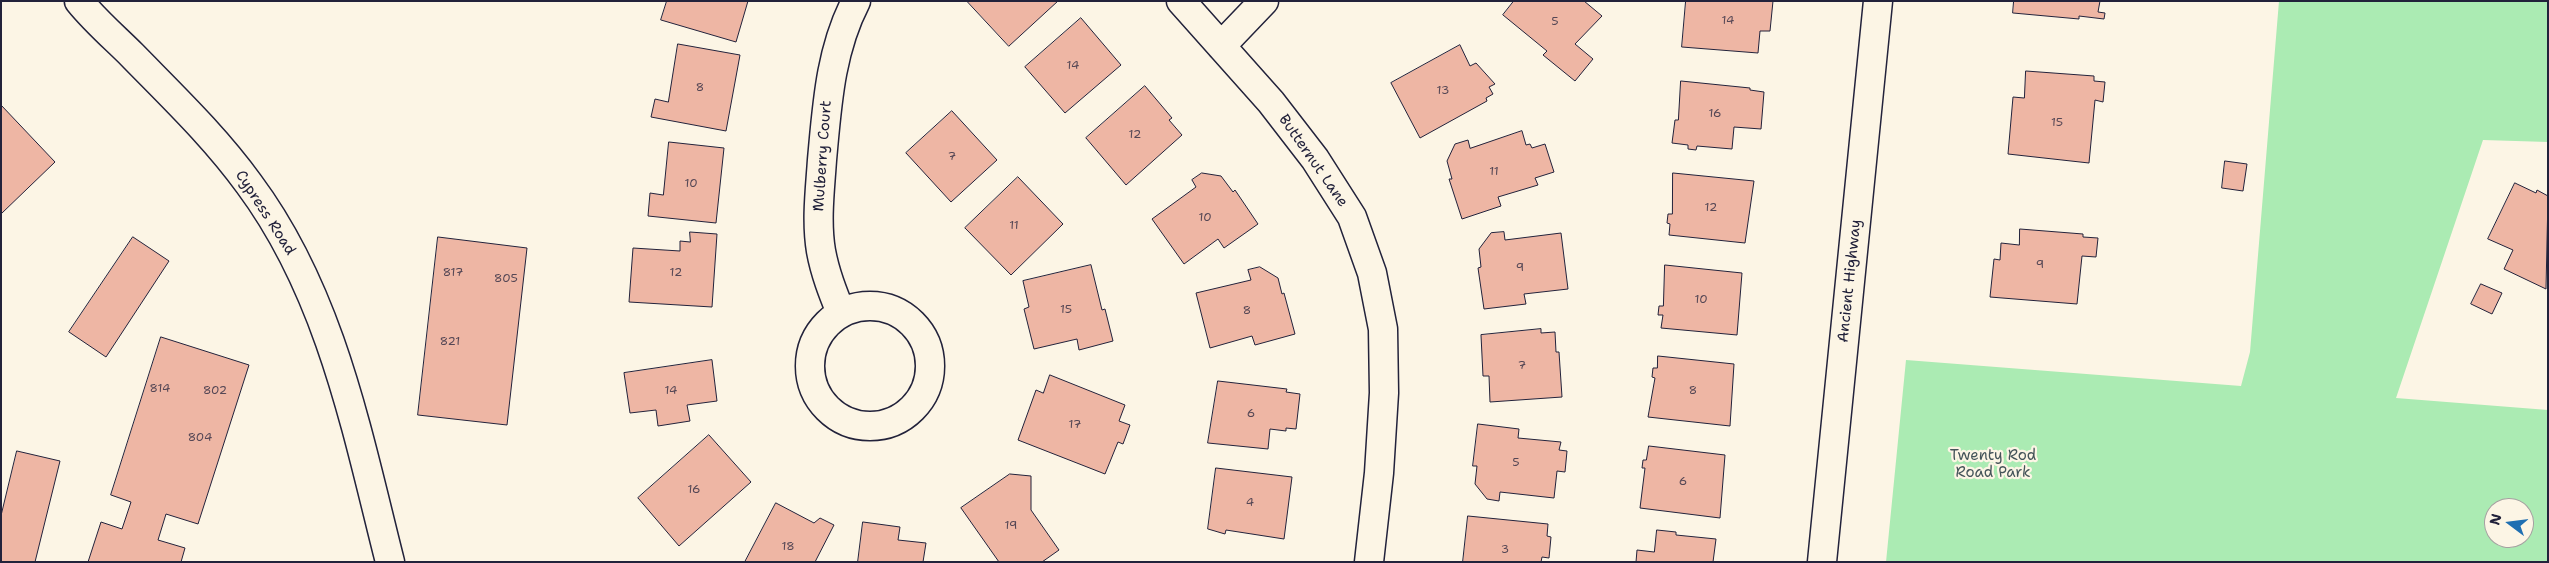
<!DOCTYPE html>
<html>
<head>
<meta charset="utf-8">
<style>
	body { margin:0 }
	#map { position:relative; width:2549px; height:563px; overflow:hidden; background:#fcf5e5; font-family:"Shantell Sans",sans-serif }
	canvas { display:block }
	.frame { position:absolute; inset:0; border:2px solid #22223b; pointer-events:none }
	.north { position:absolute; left:2484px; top:498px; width:50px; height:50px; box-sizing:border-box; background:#fcf5e5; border:1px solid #a5a1a1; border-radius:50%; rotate:285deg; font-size:14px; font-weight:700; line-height:20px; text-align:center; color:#22223b }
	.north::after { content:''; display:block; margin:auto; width:18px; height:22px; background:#1f6fb2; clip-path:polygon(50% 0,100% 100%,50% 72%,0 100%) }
</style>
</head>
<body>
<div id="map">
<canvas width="2549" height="563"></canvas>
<div class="frame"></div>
<div class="north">N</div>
</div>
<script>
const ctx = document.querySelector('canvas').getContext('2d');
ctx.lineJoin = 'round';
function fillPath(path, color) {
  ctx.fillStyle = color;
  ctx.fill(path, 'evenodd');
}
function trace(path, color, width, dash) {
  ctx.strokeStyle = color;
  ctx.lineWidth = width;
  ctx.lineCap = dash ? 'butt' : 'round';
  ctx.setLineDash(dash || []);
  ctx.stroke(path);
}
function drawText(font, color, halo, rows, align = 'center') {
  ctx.font = font + ' "Shantell Sans",sans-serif';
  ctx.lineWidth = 4.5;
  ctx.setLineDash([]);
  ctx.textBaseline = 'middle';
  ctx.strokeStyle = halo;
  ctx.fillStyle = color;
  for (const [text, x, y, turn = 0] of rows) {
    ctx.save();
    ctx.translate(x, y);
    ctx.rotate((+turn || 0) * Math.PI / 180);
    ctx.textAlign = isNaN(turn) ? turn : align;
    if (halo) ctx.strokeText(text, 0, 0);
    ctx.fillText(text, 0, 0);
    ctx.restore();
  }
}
const green = new Path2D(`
	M2279 1H2548V142L2483 140 2396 398 2548 410V562H1886L1906 360 2241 386 2250 352ZM2494 508H2524V538H2494Z`);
const building = new Path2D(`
	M667 1H748L736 42 661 20Z
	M967 1H1058L1009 46Z
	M1514 1H1584L1602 16 1575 44 1593 59 1575 81 1543 55 1547 51 1503 15Z
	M1686 1H1773L1770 31H1760L1758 53 1682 47Z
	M2014 1H2100L2098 12 2105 13 2104 19 2079 16V19L2013 13Z
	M1081 18 1121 65 1065 113 1025 67Z
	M678 44 740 55 726 131 651 117 655 99 668 102Z
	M1460 45 1470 66 1476 63 1495 84 1489 87 1493 94 1486 98 1487 101 1420 138 1391 83Z
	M2026 71 2094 76V81L2105 82 2103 102 2095 100 2089 163 2008 154 2013 97 2024 98Z
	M1681 81 1750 88V90L1764 92 1761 129 1734 127 1732 149 1697 146 1696 150 1688 149V145L1672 143 1675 120H1678Z
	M1145 86 1172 118 1169 120 1182 135 1126 185 1086 138Z
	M1 105 55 162 1 214Z
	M952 111 997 160 951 202 906 153Z
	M1522 131 1526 145 1530 144 1532 148 1545 144 1554 172 1535 178 1538 185 1498 197 1501 206 1462 219 1449 179H1452L1447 161 1455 144 1468 140 1470 148Z
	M669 142 724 148 716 223 648 216 650 193 663 195Z
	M2225 161 2247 164 2243 191 2222 188Z
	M1202 173 1221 176 1233 192 1235 190 1258 224 1224 248 1218 239 1184 264 1152 219 1196 187 1192 180Z
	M1673 173 1754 181 1745 243 1669 235 1670 224 1667 223 1668 214H1672Z
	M1018 177 1063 224 1011 275 965 228Z
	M2515 183 2536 193 2537 190 2548 196 2546 289 2504 269 2513 250 2488 239Z
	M2020 229 2083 234V237L2098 238 2096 257 2082 256 2077 304 1990 297 1994 259 2000 260 2001 243 2019 245Z
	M690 232 717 234 712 307 629 302 633 248 680 251V241L690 242Z
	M1504 232 1505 240 1561 233 1568 289 1524 294 1526 304 1484 309 1478 268 1481 267 1479 249 1491 233Z
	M133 237 169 261 106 357 69 332Z
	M438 237 527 248 507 425 418 415Z
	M1091 265 1102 310 1105 309 1113 341 1079 350 1077 339 1034 349 1024 309 1029 307 1023 281Z
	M1665 265 1742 273 1737 335 1661 328 1663 315H1658L1659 306H1663Z
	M1260 267 1278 278 1282 294 1284 293 1295 334 1255 345 1252 336 1210 348 1196 293 1251 280 1248 270Z
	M2481 284 2502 293 2492 314 2471 304Z
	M1541 329V333L1555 332 1556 352H1559L1562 397 1490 402 1489 376H1483L1481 335Z
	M161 337 249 365 198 524 166 514 158 540 185 548 181 562H88L101 522 122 529 131 502 111 495Z
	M1658 356 1734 364 1730 426 1648 417 1655 378 1652 377 1653 368H1657Z
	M712 360 717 401 687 405 690 421 658 426 656 410 630 413 624 373Z
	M1050 375 1125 405 1119 421 1130 425 1123 444 1118 442 1105 474 1018 440 1036 390 1043 393Z
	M1218 381 1287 389 1286 392 1300 394 1296 429 1286 428V431L1270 429 1268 449 1208 443Z
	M1478 424 1519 429 1518 438 1561 442 1559 450 1567 451 1565 472 1557 471 1554 498 1500 492 1499 501 1487 499 1475 484 1477 466H1473Z
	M709 435 751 482 679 546 638 498Z
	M1649 446 1725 455 1720 518 1640 508 1645 468H1642L1643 460H1646Z
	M17 451 60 461 35 562H1V516Z
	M1216 468 1292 477 1284 539 1226 530 1225 534 1208 529Z
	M1010 474 1031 476V510L1059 550 1042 562H999L961 508Z
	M776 503 814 523 820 518 834 525 815 562H745Z
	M1468 516 1548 524 1547 536 1551 537 1549 558 1542 557 1541 562H1463Z
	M863 522 900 527 898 540 926 543 923 562H858Z
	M1657 530 1676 532V535L1716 539 1713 562H1636L1637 550 1654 552Z`);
const minor = new Path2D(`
	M79 1C95 21 115 38 132 55 173 97 215 137 249 184 331 294 357 432 390 562
	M1181 1 1271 102 1315 159 1352 217 1372 273 1383 329 1384 393 1379 473 1369 562
	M1221 46 1264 1
	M810 366a60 60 0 1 1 120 0a60 60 0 1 1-120 0Z
	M841 313C833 293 825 273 821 251 816 221 820 190 822 160 827 106 830 51 856 1
	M1822 562 1878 1`);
const numberNames = [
	["14",1728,21],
	["5",1555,22],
	["14",1073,66],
	["8",700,88],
	["13",1443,91],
	["16",1715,114],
	["15",2057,123],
	["12",1135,135],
	["7",952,157],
	["11",1494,172],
	["10",691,184],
	["12",1711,208],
	["10",1205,218],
	["11",1014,226],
	["9",2040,265],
	["9",1520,268],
	["817",453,273],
	["12",676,273],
	["805",506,279],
	["10",1701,300],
	["15",1066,310],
	["8",1247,311],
	["821",450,342],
	["7",1522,366],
	["814",160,389],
	["802",215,391],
	["14",671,391],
	["8",1693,391],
	["6",1251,414],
	["17",1075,425],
	["804",200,438],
	["5",1516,463],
	["6",1683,482],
	["16",694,490],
	["4",1250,503],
	["19",1011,526],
	["18",788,547],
	["3",1505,550]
];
const streetNames = [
	["Mulberry Court",823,156,-86],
	["Butternut Lane",1313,161,55],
	["Cypress Road",265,213,57],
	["Ancient Highway",1850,281,-84]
];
const parkNames = [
	["Twenty Rod",1993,456],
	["Road Park",1993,473]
];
fillPath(green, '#abebb3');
fillPath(building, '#eeb6a4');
trace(building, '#22223b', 1);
trace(minor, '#22223b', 31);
trace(minor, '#fcf5e5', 28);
drawText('12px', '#554755', null, numberNames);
drawText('15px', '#22223b', '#fcf5e5', streetNames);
drawText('15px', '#445459', '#fcf5e5', parkNames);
</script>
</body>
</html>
